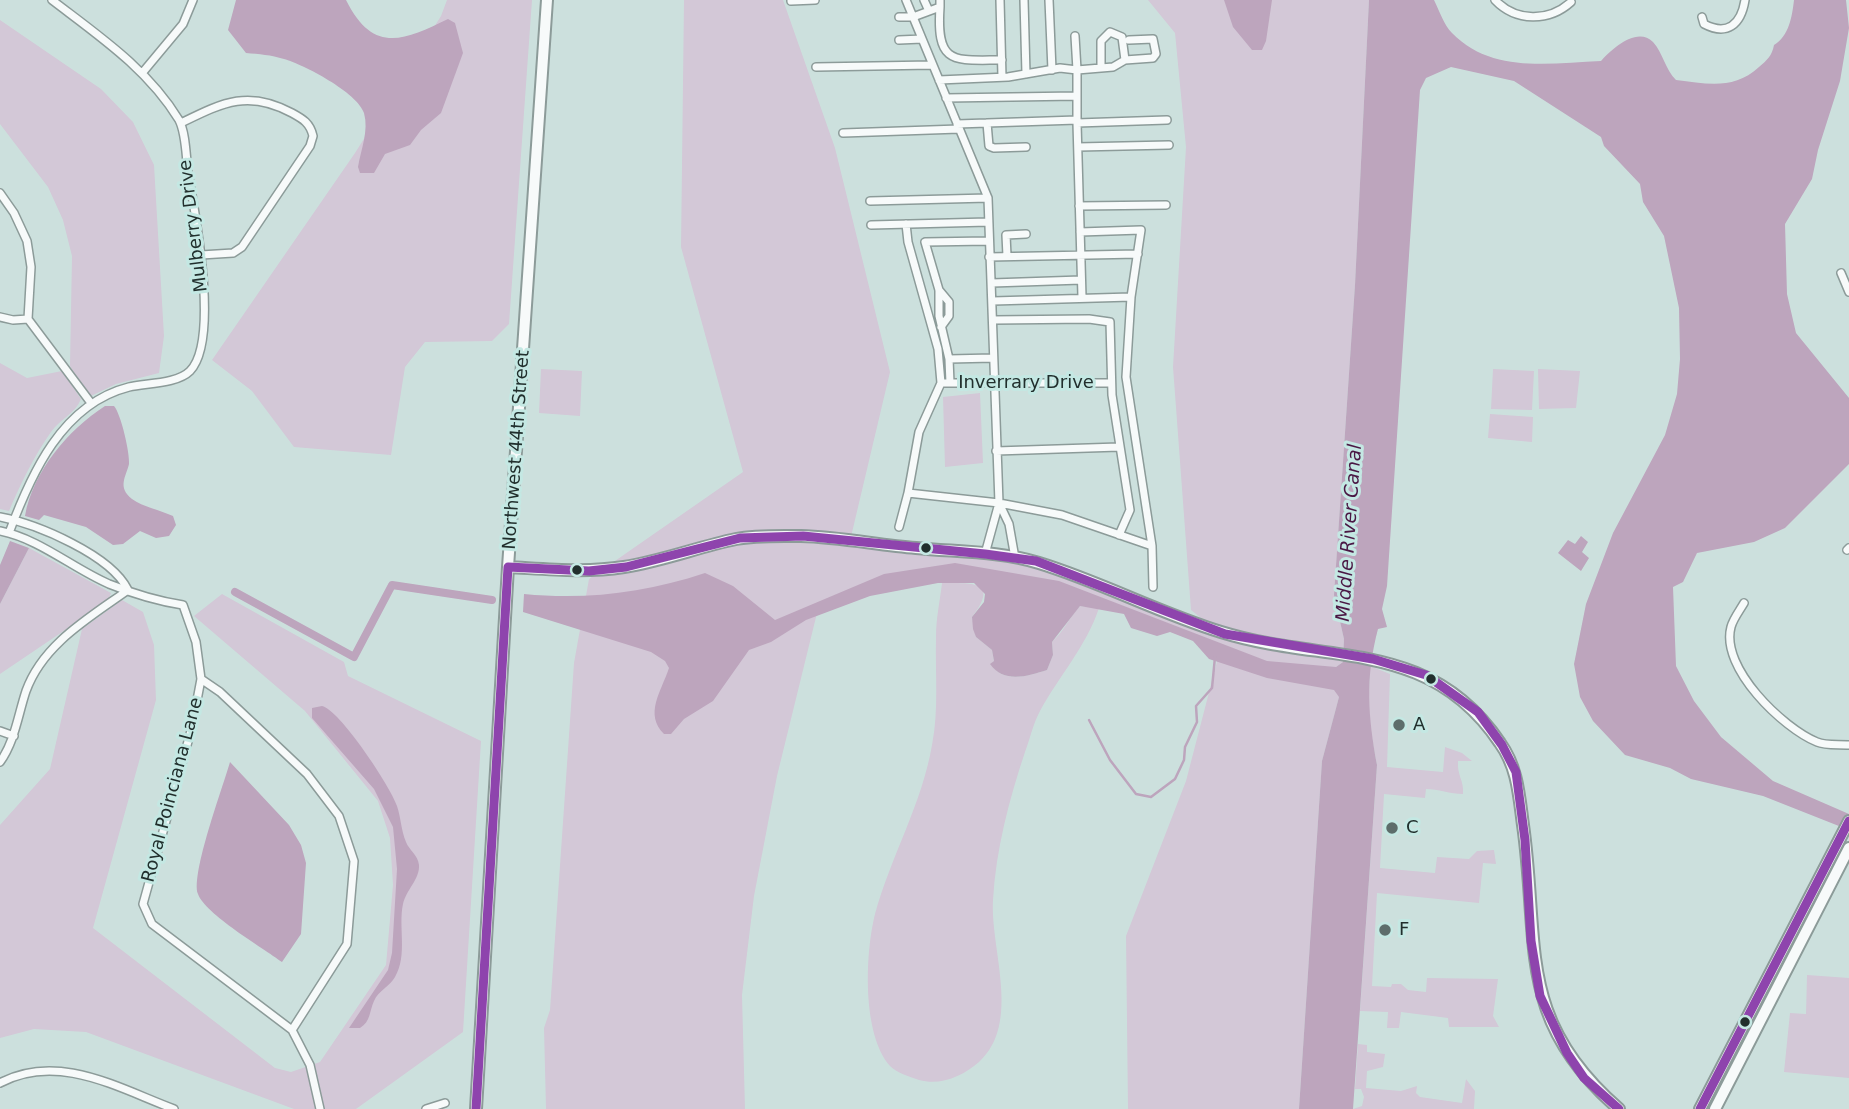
<!DOCTYPE html>
<html>
<head>
<meta charset="utf-8">
<style>
	body { margin:0 }
	canvas { display:block; background:#cce0dd }
</style>
</head>
<body>
<canvas width="1849" height="1109"></canvas>
<script>
const ctx = document.querySelector('canvas').getContext('2d');
ctx.lineJoin = 'round';
function fillPath(path, color) {
  ctx.fillStyle = color;
  ctx.fill(path, 'evenodd');
}
function trace(path, color, width, dash) {
  ctx.strokeStyle = color;
  ctx.lineWidth = width;
  ctx.lineCap = dash ? 'butt' : 'round';
  ctx.setLineDash(dash || []);
  ctx.stroke(path);
}
function drawText(font, color, halo, rows, align = 'center') {
  ctx.font = font + ' "DejaVu Sans",sans-serif';
  ctx.lineWidth = 6;
  ctx.setLineDash([]);
  ctx.textBaseline = 'middle';
  ctx.strokeStyle = halo;
  ctx.fillStyle = color;
  for (const [text, x, y, turn = 0] of rows) {
    ctx.save();
    ctx.translate(x, y);
    ctx.rotate((+turn || 0) * Math.PI / 180);
    ctx.textAlign = isNaN(turn) ? turn : align;
    if (halo) ctx.strokeText(text, 0, 0);
    ctx.fillText(text, 0, 0);
    ctx.restore();
  }
}
const green = new Path2D(`
	M447 0H532L509 324 492 341 425 342 405 367 391 455 294 447 252 391 212 360 355 153 441 16Z
	M684 0H783L835 148 890 372 850 541 1036 561 1216 630 1191 610 1173 367 1186 147 1175 33 1148 0H1369L1355 285 1334 595 1344 639 1343 662 1336 667 1339 697 1322 761 1299 1109H1128L1126 936 1186 781 1220 650 1151 620 1009 574 884 581 818 609 777 776 754 896 742 995 745 1109H546L544 1028 550 1010 574 663 589 579 743 472 681 247Z
	M0 20 101 89 133 122 154 165 164 336 159 373 116 384 91 396 86 392 70 366 72 256 63 220 48 187 0 124Z
	M0 363 27 378 62 371 81 399C75 414 60 419 51 432 34 456 21 483 9 511L0 509Z
	M541 369 582 371 580 416 539 413Z
	M1493 369 1534 371 1532 410 1491 409Z
	M1538 369 1580 371 1576 408 1539 409Z
	M980 393 983 463 945 467 943 397Z
	M1490 414 1533 417 1532 442 1488 438Z
	M29 548 111 593 108 601 0 674V604Z
	M942 583C972 583 1000 581 972 617L976 637 992 650 994 661 991 664C1003 684 1028 676 1047 670L1053 655 1052 642C1064 631 1069 618 1080 606L1099 608C1086 647 1059 676 1040 711 1033 724 1030 739 1025 752 1009 800 996 849 993 900 990 949 1022 1023 979 1062 963 1076 941 1086 919 1080 910 1077 897 1073 890 1066 862 1034 865 954 875 914 891 856 922 804 932 745 939 709 935 673 936 637 936 618 940 601 942 583Z
	M222 594 344 662 348 676 481 741 463 1032 356 1109H294L86 1032 34 1029 0 1038V825L50 769 82 629 122 600 143 612 154 645 156 700 93 928 275 1068 291 1072 320 1062 386 965 393 885 390 838 378 801 305 711 194 616Z
	M1370 666 1390 674 1387 767 1443 772 1445 747 1462 753 1472 761H1458C1457 776 1464 780 1463 794 1450 794 1438 789 1426 789L1425 798 1384 794 1380 868 1435 873 1437 857 1469 859 1477 851 1494 850 1496 864 1483 863 1479 903 1377 893 1372 986 1391 987 1392 984H1401L1408 990 1426 992 1427 978 1498 979 1493 1016 1499 1027H1449L1448 1018 1401 1012 1399 1028H1387L1388 1012 1360 1011 1377 765 1368 716Z
	M1807 975 1849 978V1078L1784 1072 1790 1013 1806 1014Z
	M1358 1044 1367 1045V1052L1385 1054 1383 1067 1367 1071 1366 1088 1401 1091 1417 1086 1416 1093 1420 1097 1462 1103 1466 1079 1475 1091 1474 1109H1353L1362 1106 1364 1097 1361 1089H1355Z`);
const water = new Path2D(`
	M236 0H346C373 54 403 41 448 19L455 23 463 53 441 113 421 130 410 145 385 154 374 173H360L358 167C361 149 369 131 364 113 358 93 303 64 284 59 271 55 259 54 246 53L228 30Z
	M1224 0H1272L1266 41 1262 50H1252L1233 27Z
	M1369 0H1434C1439 10 1444 25 1452 33 1492 74 1550 63 1601 61 1612 49 1637 26 1653 42 1663 53 1665 69 1676 80 1708 84 1734 90 1759 67 1767 60 1772 56 1774 45 1789 36 1792 17 1794 0H1846L1849 28 1840 81 1818 150 1812 179 1785 224 1787 294 1796 333 1849 398V464L1785 528 1754 542 1697 553 1683 582 1673 587 1676 666 1694 701 1721 737 1773 781 1849 814V830L1763 796 1691 779 1670 768 1625 755 1593 721 1580 697 1574 664 1586 604 1613 533 1665 435 1677 394 1680 359 1679 308 1664 236 1643 202 1640 184 1604 146 1601 137 1514 81 1451 67 1426 78 1420 90 1387 586 1382 609 1387 627 1378 629C1365 678 1368 716 1377 765L1353 1109H1299L1322 761 1339 697 1334 690 1267 678 1209 659 1193 641 1170 632 1157 636 1131 628 1124 614 1080 606 1052 642 1053 655 1047 670C1028 676 1004 684 990 664L994 661 992 650 976 637 973 629 972 617 984 602 985 594 974 583H938L870 596 806 620 771 642 749 650 713 701 684 719 671 734H664C644 714 661 692 669 668L665 661 651 652 523 612 524 594C586 600 645 593 705 573L733 586 775 620 884 574 955 563 1059 581 1267 661 1336 667 1343 662 1344 639 1334 595 1355 285Z
	M105 406H114C121 414 130 453 129 464 126 477 117 487 132 499 143 507 160 510 173 516L176 525 169 536 156 538 140 531 123 544 113 545 86 527 44 515 39 520 25 516C33 471 68 430 105 406Z
	M1581 536 1588 542 1582 552 1589 558 1581 571 1558 553 1568 540 1575 544Z
	M10 541 29 548 0 604V565Z
	M322 706C339 709 391 787 397 806 401 818 401 830 406 842 409 850 418 855 419 865 420 879 406 890 403 904 398 927 408 955 395 977 390 986 378 991 374 1001 369 1012 371 1021 360 1028H349L388 970 392 953 397 869 393 827 374 789 312 718V708Z
	M230 762 289 825 301 845 306 863 301 934 282 962C263 948 205 914 198 894 191 873 223 787 230 762Z`);
const stream = new Path2D(`
	M1089 720 1110 760 1136 794 1151 797 1175 779 1184 760 1185 747 1197 722 1196 706 1212 688 1215 657`);
const canal = new Path2D(`
	M235 592 354 657 392 585 492 600`);
const street = new Path2D(`
	M906 0 988 198 999 503 1009 524 1015 558
	M924 0 929 11
	M1000 0 1002 77
	M1024 0 1026 74
	M1049 0 1052 70
	M1495 0C1516 22 1549 22 1571 2
	M791 1 815 0
	M940 7C936 66 954 60 1002 60
	M899 17H913L940 7V0
	M1702 17 1704 24C1727 36 1741 25 1745 0
	M1075 36 1077 70 1113 67 1125 60 1153 58 1156 54 1153 39 1129 40
	M899 40 922 39
	M1101 66V41L1110 32 1122 37 1125 60
	M816 67 932 65
	M143 72 183 24 193 0
	M939 80 1008 77 1060 68 1077 70V123L1167 120
	M946 98 1077 96
	M181 123C222 103 248 89 292 113 303 119 310 123 313 136L310 146 242 247 233 253 201 255
	M987 123 989 146 994 148 1026 147
	M1077 123 1082 297
	M957 124 1077 120
	M843 133 959 129
	M1078 147 1169 145
	M0 193 14 213 27 241 31 267 28 319 91 403
	M870 201 988 198
	M1079 206 1166 205
	M906 224 908 242 938 349 941 383 919 432 908 493 999 503 1062 515 1152 546 1126 377 1131 297 993 301
	M871 225 988 222
	M1080 232 1141 230 1131 297
	M1007 256 1006 235 1026 234
	M989 257 1138 254
	M1841 273 1849 292
	M992 283 1081 280
	M939 290 949 302V316L941 327
	M0 317 13 320 28 319
	M993 320 1089 319 1110 322 1112 395 1130 510 1119 535
	M949 359 939 316V290L925 242 988 241
	M941 383H1110
	M950 383 949 359 993 358
	M996 451 1119 447
	M0 517C37 524 111 555 128 590
	M899 527 908 493
	M0 531C40 539 72 568 109 584 134 594 157 601 183 605L196 642 201 679 192 727 143 904 152 924 292 1030 310 1065 320 1109
	M9 533C31 474 62 404 129 387 146 383 177 384 190 371 220 340 195 213 188 172 186 157 186 133 179 120 148 69 99 36 52 0
	M1152 546 1153 587
	M1847 550 1849 548
	M985 554 999 503
	M1744 603C1740 610 1733 619 1731 627 1720 668 1783 728 1817 742 1826 746 1839 744 1849 745
	M201 679 220 692 307 774 339 816 354 861 347 944 292 1030
	M0 731 14 736
	M0 762C15 741 18 715 26 691 43 644 89 618 128 590
	M0 1083C58 1052 118 1088 174 1109
	M426 1109 445 1103`);
const secondary = new Path2D(`
	M508 567C547 569 585 573 624 567 662 561 698 547 736 539 756 535 781 536 801 536 840 537 878 545 916 548 956 552 1000 551 1039 563 1101 582 1159 613 1221 632 1327 665 1429 637 1500 743 1518 768 1519 796 1523 825 1540 945 1515 1019 1619 1109
	M476 1109 508 567 547 0
	M1700 1109 1849 821
	M1715 1109 1849 848`);
const bus1 = new Path2D(`
	M476 1109 508 567 589 571 626 567 740 538 803 536 985 554 1036 561 1225 634 1373 659 1426 675 1478 712 1502 745 1516 772 1525 840 1531 941 1540 996 1567 1053 1584 1078 1619 1109
	M1700 1109 1849 821`);
const markers = [
	[926,548,6,"#212f2d"],
	[577,570,6,"#212f2d"],
	[1431,679,6,"#212f2d"],
	[1399,725,7,"#5d6d6b"],
	[1392,828,7,"#5d6d6b"],
	[1385,930,7,"#5d6d6b"],
	[1745,1022,6,"#212f2d"]
];
const streetNames = [
	["Mulberry Drive",194,226,-97],
	["Inverrary Drive",1026,383],
	["Northwest 44th Street",517,450,-86],
	["Royal Poinciana Lane",173,790,-75]
];
const poiNames = [
	["A",1413,725],
	["C",1406,828],
	["F",1399,930]
];
const waterNames = [
	["Middle River Canal",1350,533,-86]
];
fillPath(green, '#d3c8d7');
fillPath(water, '#bda5bd');
trace(stream, '#bda5bd', 2.5);
trace(canal, '#bda5bd', 8);
trace(street, '#8c9b99', 10);
trace(secondary, '#8c9b99', 14);
trace(street, '#f7fafa', 7);
trace(secondary, '#f7fafa', 10);
trace(bus1, '#8e44ad', 9);
for (const [x, y, r, color] of markers) {
  const dot = new Path2D();
  dot.arc(x, y, r, 0, 2 * Math.PI);
  ctx.fillStyle = color;
  ctx.fill(dot);
  trace(dot, '#c4e8e3', 2.5);
}
drawText('18px', '#212f2d', '#c4e8e3', streetNames);
drawText('18px', '#212f2d', '#c4e8e3', poiNames, 'left');
drawText('italic 19px', '#4a1744', '#c4e8e3', waterNames);
</script>
</body>
</html>
